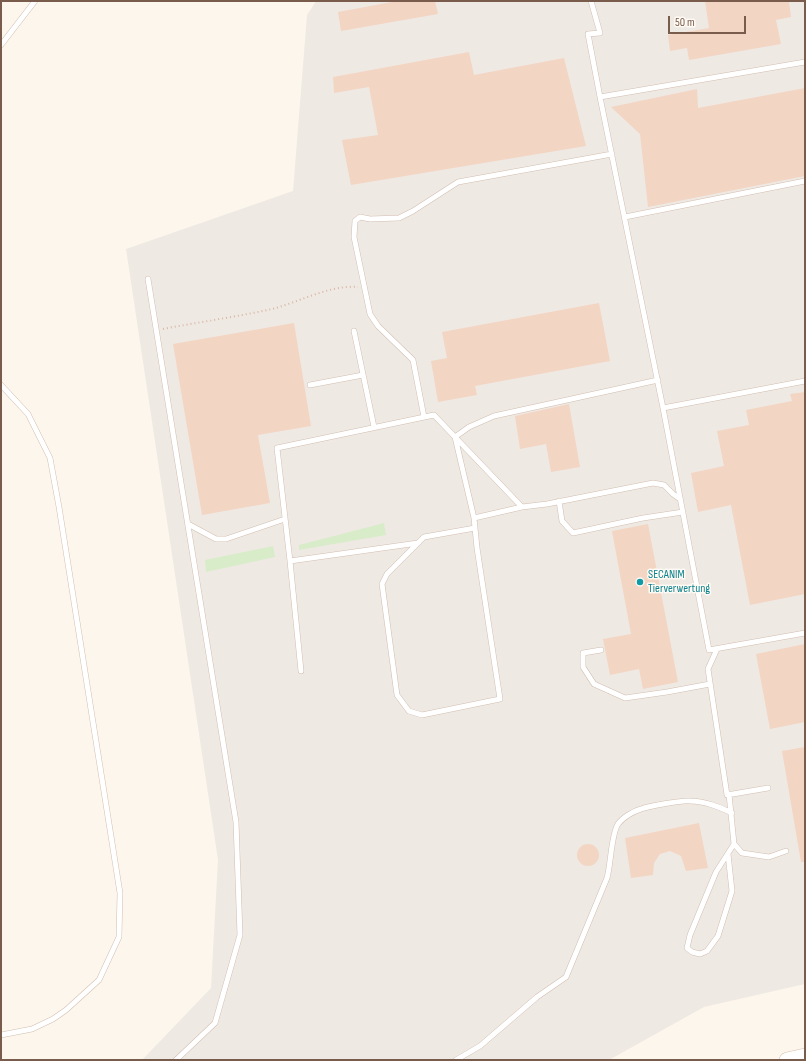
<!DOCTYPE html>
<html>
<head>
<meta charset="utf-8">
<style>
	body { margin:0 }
	#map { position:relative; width:806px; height:1061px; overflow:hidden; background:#fdf6ec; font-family:"Sofia Sans Condensed",sans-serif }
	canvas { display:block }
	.frame { position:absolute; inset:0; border:2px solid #7a5c4d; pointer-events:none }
	.scale { position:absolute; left:668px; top:16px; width:78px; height:18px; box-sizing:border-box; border:2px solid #7a5c4d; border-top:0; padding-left:5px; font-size:12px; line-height:14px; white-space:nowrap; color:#7a5c4d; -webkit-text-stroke:3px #fffaf3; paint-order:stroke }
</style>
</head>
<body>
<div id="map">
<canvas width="806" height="1061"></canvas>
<div class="frame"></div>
<div class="scale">50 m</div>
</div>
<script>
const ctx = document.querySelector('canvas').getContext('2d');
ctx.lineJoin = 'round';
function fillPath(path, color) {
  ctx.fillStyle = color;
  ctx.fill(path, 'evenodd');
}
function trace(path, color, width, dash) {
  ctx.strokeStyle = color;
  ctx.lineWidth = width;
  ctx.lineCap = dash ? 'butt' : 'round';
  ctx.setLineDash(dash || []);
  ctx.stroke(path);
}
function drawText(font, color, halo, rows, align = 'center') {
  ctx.font = font + ' "Sofia Sans Condensed",sans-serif';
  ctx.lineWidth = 3;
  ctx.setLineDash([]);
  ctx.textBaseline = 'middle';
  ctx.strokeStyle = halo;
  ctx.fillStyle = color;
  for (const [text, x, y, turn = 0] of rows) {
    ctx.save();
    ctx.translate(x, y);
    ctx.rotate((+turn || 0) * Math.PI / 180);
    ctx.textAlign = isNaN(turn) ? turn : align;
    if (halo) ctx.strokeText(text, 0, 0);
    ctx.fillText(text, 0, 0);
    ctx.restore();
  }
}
const industrial = new Path2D(`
	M316 1H805V984L704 1007 609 1060H142L211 988 218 860 126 249 293 191 307 15Z`);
const green = new Path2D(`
	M384 523 386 535 299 550V545Z
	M273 546 275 557 206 572 205 560Z`);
const building = new Path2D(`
	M397 1H435L438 14 341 31 338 12Z
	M705 1H789L791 17 776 20 781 44 689 60 687 48 670 51 668 35 709 28Z
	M469 52 474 75 564 58 586 146 351 185 342 140 378 135 369 87 334 93 333 77Z
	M805 88V176L648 207 640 134 611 107 697 89 698 108Z
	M599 303 610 361 475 386 477 395 438 402 431 361 447 358 442 332Z
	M294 323 311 426 258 435 270 503 202 515 173 344Z
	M805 392V594L750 605 731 505 698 512 691 473 724 466 717 431 749 425 746 410 792 401 790 394Z
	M569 404 580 467 551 472 546 444 520 449 515 416Z
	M648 524 678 682 643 689 639 669 610 675 603 639 631 634 612 531Z
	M805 644V722L770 729 756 654Z
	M805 747V862H801L782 751Z
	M699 823 708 868 686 871 681 856 670 851 660 854 654 863 653 875 631 878 625 838Z
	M577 855a11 11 0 1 1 22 0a11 11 0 1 1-22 0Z`);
const path = new Path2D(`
	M163 329C199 322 236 317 272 309 300 302 328 285 358 287`);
const lane = new Path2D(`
	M591 1 600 33 588 34 600 97 805 62
	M1 45 35 1
	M600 97 663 408 805 381
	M625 217 805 181
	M148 279 236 822 240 935 215 1023 176 1060
	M354 331 374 427
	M658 380 494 416 469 427 455 437 522 507 547 504 653 483 664 485 673 494 680 499
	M1 385 28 414 50 458 59 507 120 893 119 937 99 980 66 1010 53 1019 32 1029 1 1035
	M310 385 363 375
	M663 408 709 650 805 633
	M424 417 413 360 378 326 370 314 354 237 355 221 360 217 370 219 399 218 413 211 458 182 612 154
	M559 501 562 521 573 533 643 518 683 512
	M188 524 216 539H226L285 519
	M475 528 424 537 387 574 382 584 397 695 409 711 422 715 500 699 477 548 474 518 522 507
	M290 561 277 448 434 415 455 437 474 518
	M717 649 708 669 727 795 768 788
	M601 650 583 653V667L594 684 625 698 667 692 710 684
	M301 671 290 561 418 543
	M729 794 734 844 742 853 769 857 786 851
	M728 854 732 891 718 936 707 951 700 954 692 952 687 948 690 935 716 872 734 844
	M456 1060 480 1046 537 997 566 977 607 878C611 864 611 835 618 824 623 817 634 811 641 809 649 806 683 800 690 801 705 801 719 807 732 813`);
const secondary = new Path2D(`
	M787 1060 805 1056`);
const markers = [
	[640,582,4,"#0f9aa8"]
];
const cultureNames = [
	["SECANIM",648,575],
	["Tierverwertung",648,589]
];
fillPath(industrial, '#efe9e4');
fillPath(green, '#d8ecc9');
fillPath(building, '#f3d5c3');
trace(lane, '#d1beb0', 6);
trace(secondary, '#d6c0b0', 16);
trace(path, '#d9b8a5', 2, [1, 3]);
trace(lane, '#fff', 5);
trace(secondary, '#fff', 15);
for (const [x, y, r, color] of markers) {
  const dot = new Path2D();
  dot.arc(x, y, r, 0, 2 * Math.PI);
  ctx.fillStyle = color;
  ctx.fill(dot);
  trace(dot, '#fffaf3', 1.5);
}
drawText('12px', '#0d838f', '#fffaf3', cultureNames, 'left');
</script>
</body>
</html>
